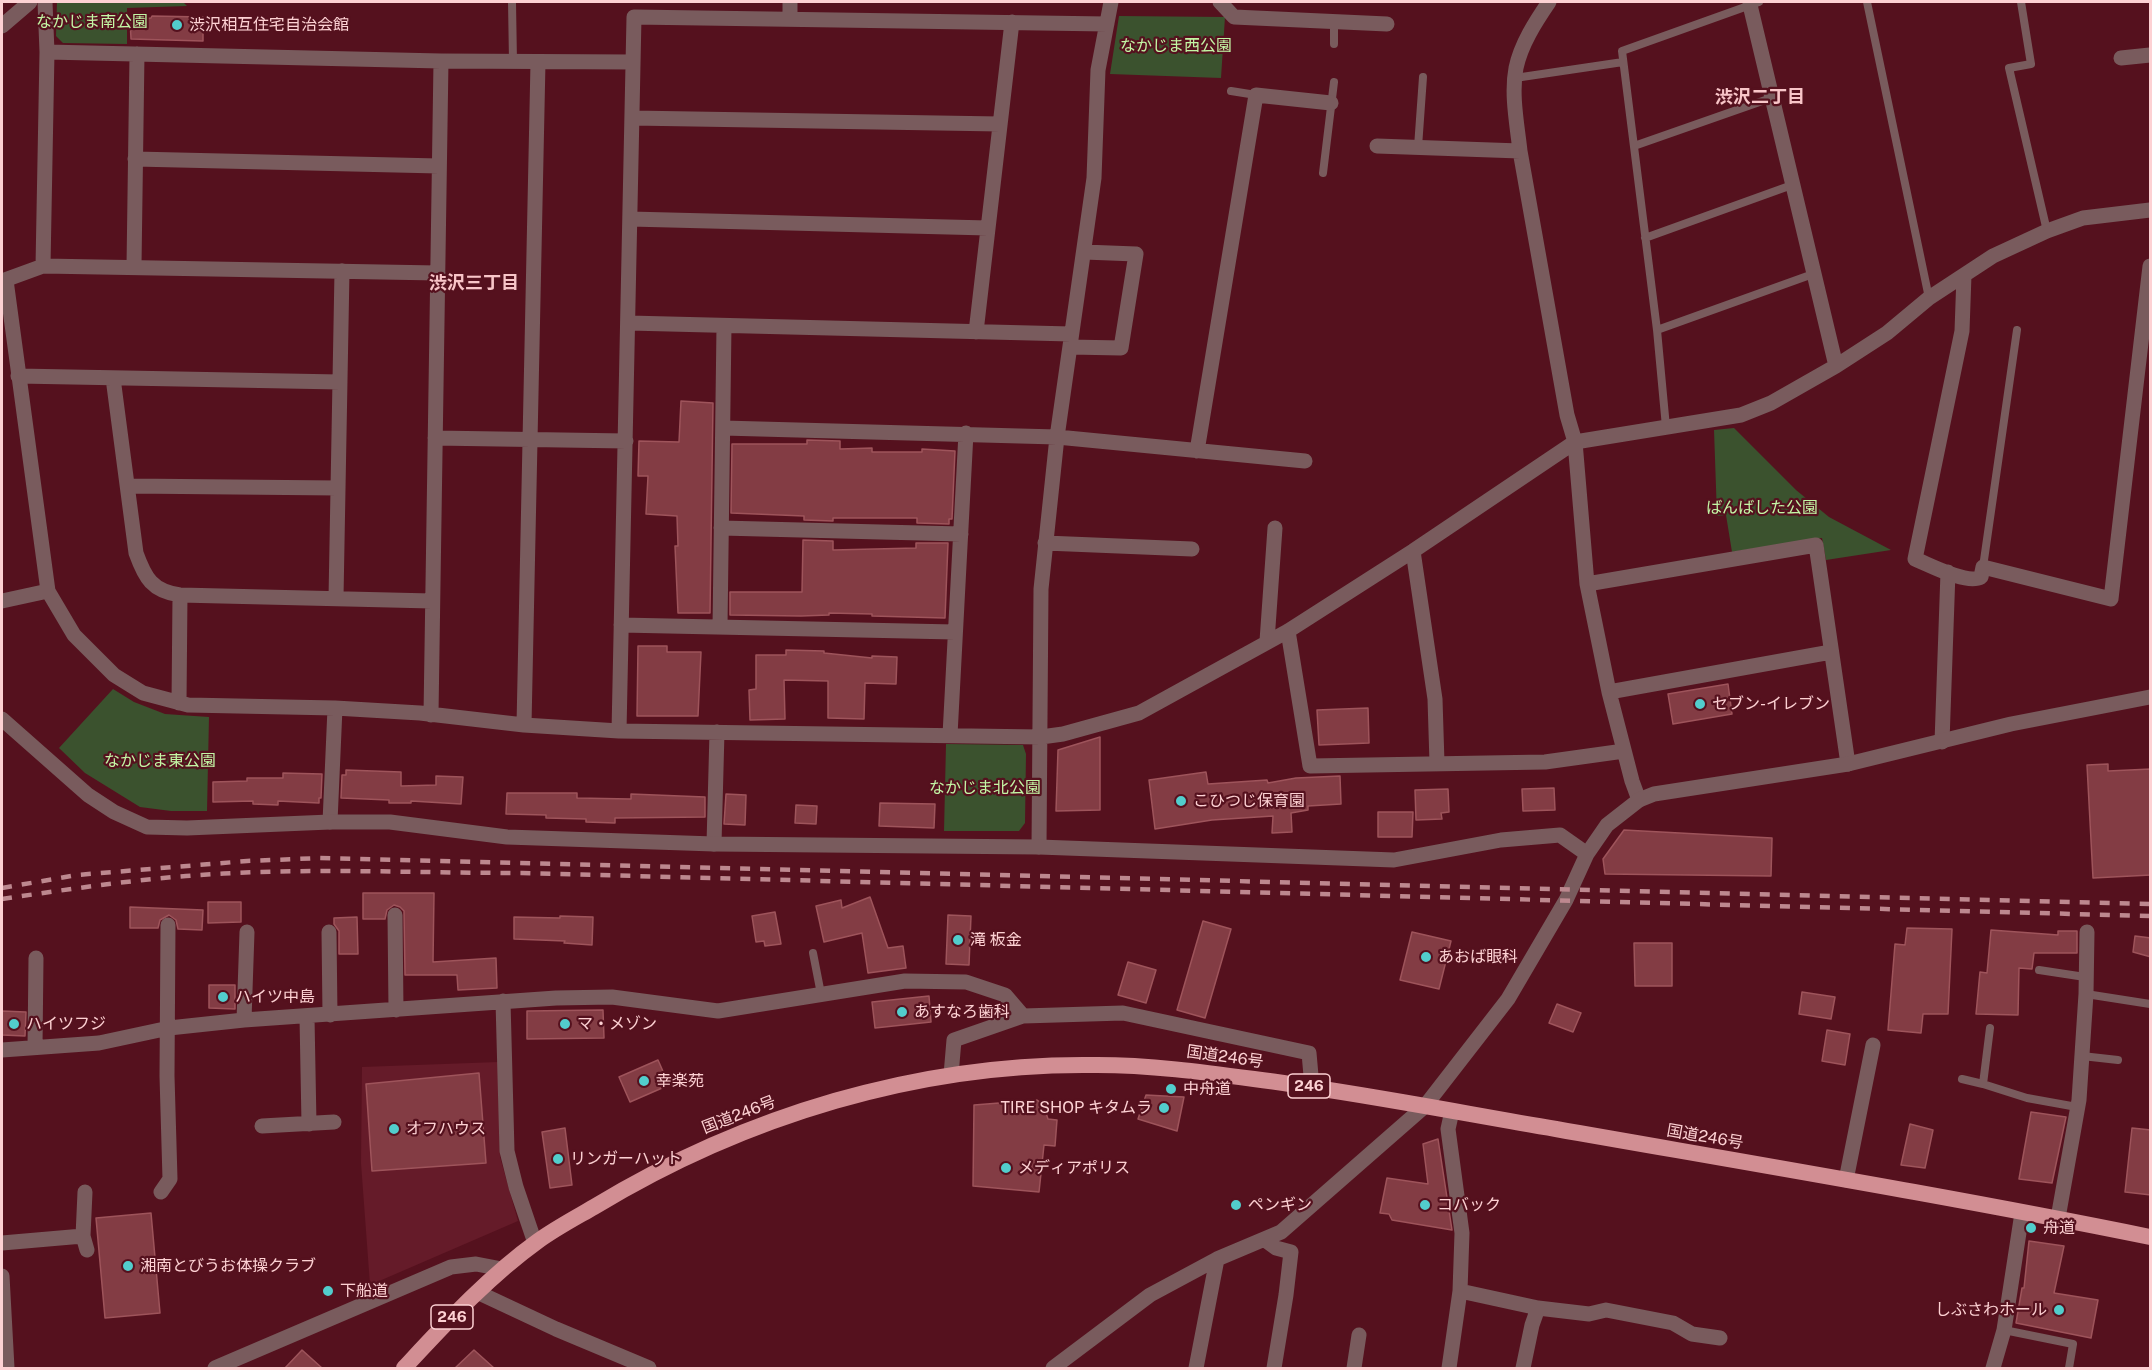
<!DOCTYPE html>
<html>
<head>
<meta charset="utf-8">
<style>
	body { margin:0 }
	#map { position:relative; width:2152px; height:1370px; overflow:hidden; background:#55111e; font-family:"Public Sans",sans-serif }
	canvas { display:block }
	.frame { position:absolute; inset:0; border:3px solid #fdd1d3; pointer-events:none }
</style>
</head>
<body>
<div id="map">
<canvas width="2152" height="1370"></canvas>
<div class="frame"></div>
</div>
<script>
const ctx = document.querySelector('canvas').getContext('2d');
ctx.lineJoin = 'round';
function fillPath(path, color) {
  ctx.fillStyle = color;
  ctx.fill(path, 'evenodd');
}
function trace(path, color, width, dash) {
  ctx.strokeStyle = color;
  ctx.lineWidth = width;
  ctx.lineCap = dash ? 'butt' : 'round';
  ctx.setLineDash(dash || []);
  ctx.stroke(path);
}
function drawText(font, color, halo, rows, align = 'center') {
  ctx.font = font + ' "Public Sans","Noto Sans JP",sans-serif';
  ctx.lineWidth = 4.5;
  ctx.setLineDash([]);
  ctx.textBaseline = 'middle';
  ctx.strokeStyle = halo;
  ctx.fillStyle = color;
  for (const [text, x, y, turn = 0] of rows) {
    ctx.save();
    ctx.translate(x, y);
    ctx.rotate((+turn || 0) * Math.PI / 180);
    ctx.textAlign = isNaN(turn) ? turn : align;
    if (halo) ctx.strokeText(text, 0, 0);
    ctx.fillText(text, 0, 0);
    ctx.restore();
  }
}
const built = new Path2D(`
	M498 1062 500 1157 518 1221 370 1285 361 1163 362 1067Z`);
const green = new Path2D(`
	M57 2H183L187 6 127 8V44L63 43 56 36Z
	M1119 16 1225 17 1221 78 1110 74Z
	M1734 428 1796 490 1829 517 1891 550 1826 560 1822 538 1732 552 1726 515 1717 516 1714 430Z
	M113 689 134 702 165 714 209 717 207 811H171L140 807 85 773 59 748Z
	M946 744 1023 745 1026 754 1025 823 1019 831H944Z`);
const building = new Path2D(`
	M152 16 203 17V41L131 39 130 19 151 18Z
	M681 401 713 403 710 613H678L675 546H678L677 516 646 514 648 476H638L639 441 679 442Z
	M807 440 840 441V449L872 448V452H922V449L955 451 952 519H949V524L917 523V518H833V521L804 520V516L731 513 732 444H807Z
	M803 540 833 541V550L916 548V543H948L945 618 872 616V614L829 613V615L801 616 730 615V592H802Z
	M638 646H667V652H701L698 716H637Z
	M786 650 824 651V653L872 658V656L897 657 896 684 865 683 864 719 828 718V681L784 680 785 719 750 720 749 690 756 689V655H786Z
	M1728 684 1732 714 1673 724 1668 694Z
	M1368 708 1369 743 1319 745 1317 710Z
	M1100 737V810L1056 811 1058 750Z
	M2108 764V771L2151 769V875L2093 878 2087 765Z
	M346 770 401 772V786L436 785V776L463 777 461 804 411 801V803H389V800L341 798 342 775H346Z
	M1206 772 1208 784 1267 780 1268 783 1296 778 1340 776 1341 804 1308 806V810L1291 813 1292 832 1272 833 1273 816 1212 820 1155 829 1149 780Z
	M283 773 322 774 321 798H319V803L278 801V805L253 804V801L213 802V782L247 781V778H283Z
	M1554 788 1555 810 1523 811 1522 789Z
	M1448 789 1449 812 1441 813 1442 819 1416 820 1415 790Z
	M507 793H577V798L631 799V794L705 797V817L615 818V823L586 822V819L546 818V815L506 814Z
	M726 794 746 795 745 825 724 824Z
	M880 803 935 804 934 828 879 826Z
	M796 805 817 806 816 824 795 823Z
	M1378 812H1413L1412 837H1378Z
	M1624 830 1772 838 1771 876 1605 874 1603 859Z
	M363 893H434L433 962 496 958 497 988 458 990 457 975H405L404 911 400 907 394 905 387 910 385 919H363Z
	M870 897 888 948 903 946 906 968 868 973 862 933 824 942 816 906 841 900 842 908Z
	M208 902H241V922L208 923Z
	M130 907 203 910 202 930 178 929 176 920 169 915 160 920 158 928H130Z
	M775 912 781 944 765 946 764 941 756 942 752 916Z
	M948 915 971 916 969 965 946 964Z
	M560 916 593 917 592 945 564 943 565 941 514 939V917L560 918Z
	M357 917 358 954H339V931L334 924V918Z
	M1203 921 1231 929 1205 1018 1177 1010Z
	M1907 928 1952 929 1948 1014H1923L1921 1033 1888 1030 1895 944 1905 945Z
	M1991 930 2058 935V931H2077V953H2034L2032 969 2019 968 2018 1015 1976 1014 1980 972 1987 973Z
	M1412 932 1451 941 1439 989 1400 980Z
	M2135 936 2151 938V957L2133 952Z
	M1634 943H1672V986H1635Z
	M1128 962 1156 970 1146 1003 1118 995Z
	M209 985H235V1009L209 1008Z
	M1802 992 1835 997 1831 1019 1799 1014Z
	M929 996 931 1022 875 1028 872 1002Z
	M1557 1004 1581 1013 1573 1032 1549 1023Z
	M603 1010 604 1038 527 1039V1011Z
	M2 1011 26 1012 25 1036 2 1035Z
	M1827 1030 1850 1034 1845 1065 1822 1061Z
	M658 1060 669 1085 630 1102 619 1077Z
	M479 1073 486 1163 372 1171 366 1084Z
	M1146 1095 1184 1097 1177 1131 1138 1119Z
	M1037 1100 1043 1104 1048 1119 1057 1120 1055 1146 1044 1145 1039 1192 973 1186 974 1105Z
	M2031 1112 2066 1117 2052 1183 2019 1179Z
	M1910 1124 1933 1130 1925 1168 1901 1165Z
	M565 1128 572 1185 550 1188 542 1132Z
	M2132 1128 2151 1130V1195L2125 1192Z
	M1438 1139 1452 1230 1392 1220 1389 1214 1380 1213 1387 1178 1428 1184 1423 1144Z
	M151 1213 160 1313 105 1318 96 1218Z
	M2029 1241 2064 1246 2054 1293 2098 1300 2091 1338 2016 1323 2022 1288H2024Z
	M302 1350 322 1368H285Z
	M474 1350 494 1368H455Z`);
const service = new Path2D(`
	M512 2 513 62
	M1867 2 1929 298
	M2021 2 2031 64 2009 68 2047 231
	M1334 44V22
	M1515 78 1623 62
	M1231 91 1256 95
	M1634 146 1771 98
	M1418 147 1423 77
	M1323 173 1334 82
	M1645 238 1792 185
	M1657 330 1813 274
	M1666 427 1657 330 1622 51 1759 2
	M1983 567 2017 330
	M813 953 821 994
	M2039 970 2085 977
	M2086 994 2150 1004
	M1990 1028 1983 1084 2027 1098 2077 1107
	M2082 1056 2118 1060
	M1962 1079 1983 1084
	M2004 1330 2073 1344 2069 1368`);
const minor = new Path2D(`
	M1220 2 1234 17 1387 24
	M1549 2C1536 21 1521 44 1516 68 1511 94 1517 124 1520 151L1567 415 1575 442 1587 584 1609 692 1632 781 1639 800
	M1750 5 1836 366
	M790 19V2
	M47 52 441 61 633 62
	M2121 58 2150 55
	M632 118 1000 124
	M1377 146 1520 151
	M135 159 439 166
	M630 219 988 228
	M43 266 47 52 45 2
	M134 266 137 54
	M1964 275 1962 331 1915 559C1930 565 1967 585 1981 577L1983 567 2111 599 2150 266
	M6 280 48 591 74 635 114 675 143 693 188 705 335 708 420 713 524 725 619 731 1041 737 1063 734 1139 713 1288 631 1413 551 1575 442 1741 415 1771 403 1836 366 1887 333 1929 298 1993 256 2047 231 2083 218 2150 210
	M2 281 43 266 438 273
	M629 323 1071 334
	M976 332 1012 22
	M1070 347 1121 348 1136 254 1084 252
	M18 376 340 382
	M113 378 136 553C145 578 152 591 180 595L432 601
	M723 428 1057 437 1305 461
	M435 438 626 441
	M1197 451 1256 95 1331 103
	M129 486 338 488
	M721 528 961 534
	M1045 543 1192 549
	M1413 551 1435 699 1437 763
	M1587 584 1816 545 1848 764
	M336 598 342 271
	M2 601 48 591
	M621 625 955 632
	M720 627 724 326
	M1288 631 1310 766 1545 762 1624 751
	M1267 641 1275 528
	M1609 692 1831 652
	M179 703 180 595
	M431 715 441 61
	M524 725 538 62
	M619 731 634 17 1107 24
	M950 735 966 433
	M1942 742 1948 572
	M330 822 335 708
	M714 844 717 732
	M1039 847 1041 589 1057 437 1094 178 1098 70 1111 2
	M395 915 396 1010
	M329 932 330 1015
	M503 1001 507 1151 516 1187 535 1243
	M1023 1016 1123 1013 1309 1053 1312 1087
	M307 1017 309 1124
	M244 1020 247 932
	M35 1047 36 958
	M2 1050 99 1043 169 1028 244 1020 556 998 612 997 718 1011 905 981 966 982 1005 995 1023 1016 954 1040 951 1075
	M262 1126 334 1122
	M1846 1180 1873 1045
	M85 1192 83 1236 87 1250
	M161 1192 170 1179 167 1076 168 925
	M2058 1218 2079 1100 2086 994 2087 932
	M1265 1240 1276 1248 1291 1252 1286 1295 1274 1368
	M2 1243 83 1236
	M2 1276 7 1368
	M1460 1291 1538 1308 1589 1314 1606 1310 1673 1323 1692 1334 1720 1338
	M477 1292 556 1329 649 1368
	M1053 1368 1150 1295 1217 1259 1281 1232 1425 1106
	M1196 1368 1217 1259
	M1354 1368 1359 1335
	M1449 1368 1460 1291 1462 1233 1448 1129 1452 1111
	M1523 1368 1532 1325 1538 1308
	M1993 1368 2004 1330 2022 1213`);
const tertiary = new Path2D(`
	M2 26 30 2
	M2 719 88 795 114 812 147 827 187 828 330 822H390L507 837 714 844 1039 847 1394 860 1501 840 1560 835 1587 854
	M1425 1106 1508 999 1566 900 1587 854 1607 825 1639 800 1654 794 1848 764 2011 724 2150 697
	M215 1368 451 1267 476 1264 502 1269`);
const trunk = new Path2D(`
	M404 1368C446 1323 488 1277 538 1241 556 1228 575 1218 594 1207 744 1116 920 1062 1097 1065 1150 1065 1202 1072 1254 1079 1355 1092 1456 1112 1556 1129 1755 1164 1953 1197 2150 1237`);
const rail = new Path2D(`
	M2 888 77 875 247 861 320 858 2150 904
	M2 899C63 890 124 881 186 876 298 867 411 873 522 873L2150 916`);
const markers = [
	[177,25,6,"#52cdcc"],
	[1700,704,6,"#52cdcc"],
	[1181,801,6,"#52cdcc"],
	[958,940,6,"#52cdcc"],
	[1426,957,6,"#52cdcc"],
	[223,997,6,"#52cdcc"],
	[902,1012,6,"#52cdcc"],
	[14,1024,6,"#52cdcc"],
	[565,1024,6,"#52cdcc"],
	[644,1081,6,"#52cdcc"],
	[1171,1089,6,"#52cdcc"],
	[1164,1108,6,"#52cdcc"],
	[394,1129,6,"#52cdcc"],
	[558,1159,6,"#52cdcc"],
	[1006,1168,6,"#52cdcc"],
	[1236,1205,6,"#52cdcc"],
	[1425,1205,6,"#52cdcc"],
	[2031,1228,6,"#52cdcc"],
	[128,1266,6,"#52cdcc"],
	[328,1291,6,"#52cdcc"],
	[2059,1310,6,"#52cdcc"]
];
const shields = [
	[1309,1086,42],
	[452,1317,42]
];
const shieldNames = [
	["246",1309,1086],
	["246",452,1317]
];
const parkNames = [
	["なかじま南公園",92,22],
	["なかじま西公園",1176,46],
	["ばんばした公園",1762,508],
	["なかじま東公園",160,761],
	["なかじま北公園",985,788]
];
const poiNames = [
	["渋沢相互住宅自治会館",189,25],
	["セブン-イレブン",1712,704],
	["こひつじ保育園",1193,801],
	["滝 板金",970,940],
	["あおば眼科",1438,957],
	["ハイツ中島",235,997],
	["あすなろ歯科",914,1012],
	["ハイツフジ",26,1024],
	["マ・メゾン",577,1024],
	["幸楽苑",656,1081],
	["中舟道",1183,1089],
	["TIRE SHOP キタムラ",1152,1108,"right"],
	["オフハウス",406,1129],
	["リンガーハット",570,1159],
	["メディアポリス",1018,1168],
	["ペンギン",1248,1205],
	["コバック",1437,1205],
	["舟道",2043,1228],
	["湘南とびうお体操クラブ",140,1266],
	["下船道",340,1291],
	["しぶさわホール",2047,1310,"right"]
];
const streetNames = [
	["国道246号",1225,1057,8],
	["国道246号",739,1115,-21],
	["国道246号",1705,1137,10]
];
const neighbourhoodNames = [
	["渋沢二丁目",1760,97],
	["渋沢三丁目",474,283]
];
fillPath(built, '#651b29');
fillPath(green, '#3b522e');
fillPath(building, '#833c44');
trace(building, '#9e545b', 1.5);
trace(service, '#795b5d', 8);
trace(minor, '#795b5d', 15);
trace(tertiary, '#795b5d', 15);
trace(trunk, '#d28e93', 16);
trace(rail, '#bd888f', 4.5, [10, 10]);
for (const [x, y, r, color] of markers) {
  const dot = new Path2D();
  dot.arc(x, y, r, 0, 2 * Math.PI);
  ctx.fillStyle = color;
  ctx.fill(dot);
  trace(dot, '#55111e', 2);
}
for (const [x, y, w] of shields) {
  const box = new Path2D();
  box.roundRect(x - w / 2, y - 12, w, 24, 4.5);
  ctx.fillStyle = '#55111e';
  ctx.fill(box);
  trace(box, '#fdd1d3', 1.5);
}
drawText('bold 15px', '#fdd1d3', null, shieldNames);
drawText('16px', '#c3f6a5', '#55111e', parkNames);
drawText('16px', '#fdd1d3', '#55111e', poiNames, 'left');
drawText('16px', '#fdd1d3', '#55111e', streetNames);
drawText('bold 18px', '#f8c5c8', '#55111e', neighbourhoodNames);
</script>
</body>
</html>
